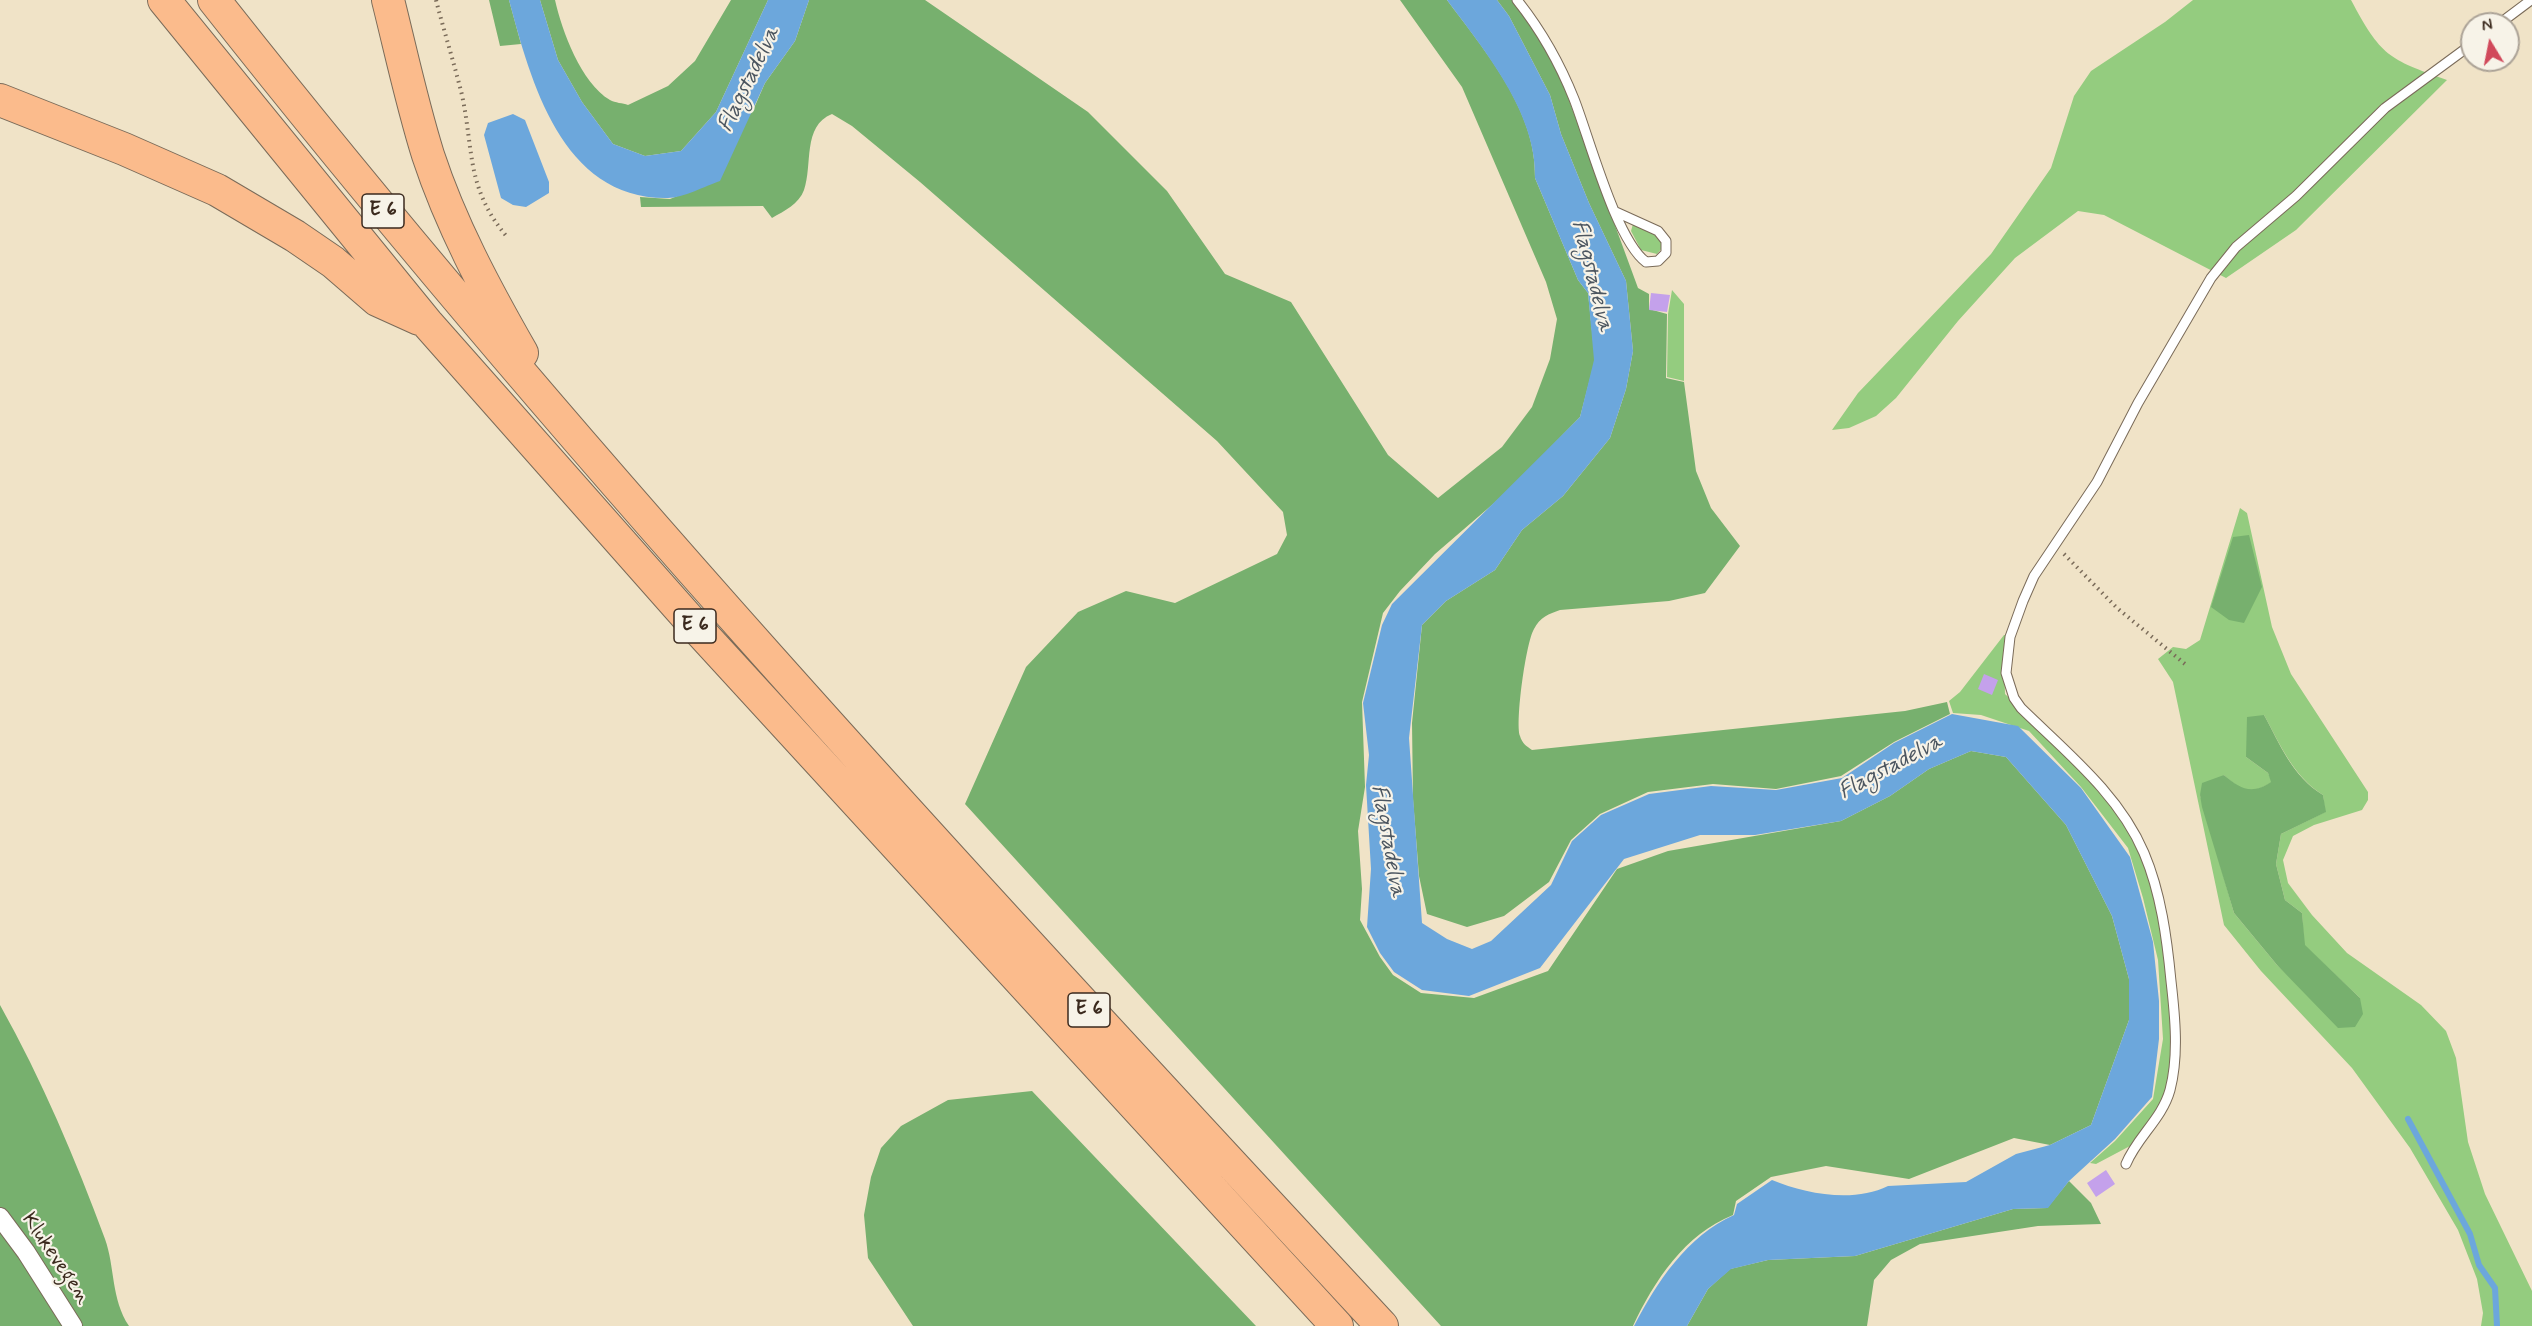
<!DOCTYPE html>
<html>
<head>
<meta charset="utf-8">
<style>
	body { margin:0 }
	#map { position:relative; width:2532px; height:1326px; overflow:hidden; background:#f0e3c7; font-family:Mynerve,sans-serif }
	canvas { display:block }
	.north { position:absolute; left:2460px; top:12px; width:60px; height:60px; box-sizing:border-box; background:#f7f3e8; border:2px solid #aca397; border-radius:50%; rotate:350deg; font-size:16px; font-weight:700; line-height:24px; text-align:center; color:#3b2a1e }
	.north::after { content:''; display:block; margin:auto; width:21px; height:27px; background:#d1495b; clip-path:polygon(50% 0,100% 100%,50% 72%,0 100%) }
</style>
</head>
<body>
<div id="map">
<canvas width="2532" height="1326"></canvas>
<div class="north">N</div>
</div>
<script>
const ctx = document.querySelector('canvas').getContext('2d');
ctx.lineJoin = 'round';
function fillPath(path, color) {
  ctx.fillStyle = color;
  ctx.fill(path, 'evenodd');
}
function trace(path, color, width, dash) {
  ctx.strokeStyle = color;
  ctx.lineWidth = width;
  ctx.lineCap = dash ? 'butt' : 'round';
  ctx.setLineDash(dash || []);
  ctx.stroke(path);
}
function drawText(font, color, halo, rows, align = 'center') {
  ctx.font = font + ' Mynerve,sans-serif';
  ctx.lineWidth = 4.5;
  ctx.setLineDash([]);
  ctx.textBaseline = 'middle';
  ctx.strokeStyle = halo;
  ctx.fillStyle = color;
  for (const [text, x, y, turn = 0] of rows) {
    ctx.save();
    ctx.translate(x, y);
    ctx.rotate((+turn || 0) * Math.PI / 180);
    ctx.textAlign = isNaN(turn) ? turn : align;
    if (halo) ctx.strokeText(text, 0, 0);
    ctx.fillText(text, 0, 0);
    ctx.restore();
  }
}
const green = new Path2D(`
	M2193 0H2351C2381 56 2388 59 2447 80L2296 230 2226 278 2104 215 2078 211 2015 258 1958 321 1896 398 1876 416 1849 428 1832 430 1858 393 1991 254 2051 168 2074 96 2091 71 2165 22Z
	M1633 224 1658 231 1663 247 1657 254 1641 250 1631 231Z
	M1672 290 1684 304V381L1667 377 1668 314Z
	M2240 508 2247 513 2272 627 2291 674 2368 792V800L2362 810 2314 825 2293 836 2283 860 2288 883 2312 915 2347 953 2421 1005 2446 1031 2456 1058 2468 1142 2485 1194 2532 1291V1326H2481L2483 1313 2477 1279 2458 1230 2410 1148 2352 1068 2261 971 2224 925 2173 682 2158 659 2173 647 2186 649 2200 640ZM2264 715C2281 746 2293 776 2323 795L2325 812 2281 834 2276 864 2285 900 2302 913 2304 945 2360 998 2292 979 2277 965 2234 913 2200 795 2224 775C2242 791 2250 796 2272 782L2268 773 2246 757Z
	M2004 635H2008L2004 661 2005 694 2066 750 2122 815 2158 891 2175 1050 2166 1092 2152 1118 2130 1146 2096 1164 2090 1163 2115 1141 2153 1099 2163 1039 2158 960 2143 898 2128 848 2081 787 2029 731 1981 715 1953 713 1949 701 1960 692Z`);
const forest = new Path2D(`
	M489 0H509L521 44 500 46Z
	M540 0H555C562 31 581 83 610 100 615 103 623 103 628 105L668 86 695 61 731 0H768L716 112 681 151 645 156 613 144 582 102 558 60Z
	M809 0H925L1088 112 1167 191 1225 274 1291 302 1388 455 1438 498 1502 447 1532 407 1550 359 1557 319 1546 282 1462 87 1400 0H1447C1485 51 1537 111 1535 178L1578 280 1588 293 1595 360 1580 417 1507 492 1435 554 1400 591 1383 613 1362 702 1365 787 1358 831 1362 889 1360 920 1380 957 1393 975 1421 993 1474 998 1548 971 1617 869 1668 851 1841 821 1890 796 1929 769 1971 751 2006 757 2066 825 2112 916 2129 979V1020L2091 1125 2050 1145 2014 1138 1909 1179 1826 1166 1771 1177 1736 1201 1733 1215C1685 1234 1654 1281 1633 1326H1441L965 804 1026 667 1078 612 1126 591 1175 603 1277 554 1287 535 1283 512 1217 441 920 182 852 126 832 114C802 126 813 165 804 190 799 204 784 211 772 218L763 206 641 207 640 197 670 199 692 190 754 108 765 83 795 41Z
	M1497 0H1517L1540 37 1562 81 1638 288 1649 294V309L1667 314 1666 378 1684 382 1696 471 1711 508 1740 546 1705 593 1669 601 1560 610C1549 614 1540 617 1534 629 1526 642 1515 722 1520 736 1522 743 1526 746 1532 750L1905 711 1947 702 1950 714 1894 742 1841 776 1776 789 1713 784 1648 792 1600 814 1571 840 1549 882 1504 916 1467 927 1427 914 1419 876 1413 799 1412 723 1422 625 1446 601 1495 570 1522 530 1563 496 1610 438 1626 389 1633 351 1626 281 1589 203 1561 134 1550 95 1509 16Z
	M2249 535 2262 587 2244 623 2229 620 2211 607 2233 537Z
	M2264 715C2281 746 2292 776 2323 795L2326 812 2281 834 2276 864 2285 900 2302 913 2305 945 2360 998 2363 1014 2355 1027 2338 1028 2277 965 2234 913 2202 807 2200 795 2202 783 2224 775C2240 789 2252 795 2271 782L2268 773 2246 757 2247 717Z
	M0 1005C42 1080 75 1158 105 1239 115 1267 111 1299 129 1326H79L0 1209Z
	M1032 1091 1256 1326H913L868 1258 864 1215 871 1177 881 1148 901 1126 948 1100Z
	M2069 1181 2091 1203 2101 1224 2038 1226 1920 1244 1891 1260 1874 1280 1867 1326H1687L1708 1289 1730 1269 1768 1260 1855 1256 2013 1209 2047 1208Z
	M0 1227 65 1326H0Z`);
const water = new Path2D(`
	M509 0H540L558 60 582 102 613 144 645 156 681 151 716 112 768 0H809L795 41 765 83 720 181C705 186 683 198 668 198 562 200 531 82 509 0Z
	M1447 0H1497L1509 16 1550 95 1561 134 1589 203 1626 281 1633 351 1626 389 1610 438 1563 496 1522 530 1495 570 1446 601 1422 625 1409 738 1422 923 1447 939 1472 949 1491 941 1551 885 1572 841 1601 815 1649 794 1711 786 1776 790 1842 778 1894 743 1952 714 2018 726 2081 788 2130 857 2153 942 2159 1001V1039L2152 1097 2115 1139 2069 1181 2048 1208 2013 1209 1855 1256 1768 1260 1731 1269 1708 1289 1687 1326H1634C1657 1282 1687 1236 1734 1215L1737 1204 1772 1180C1805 1194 1854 1203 1888 1186L1966 1182 2016 1154 2050 1145 2091 1125 2129 1020V979L2112 916 2066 825 2006 757 1971 751 1929 769 1890 796 1841 821 1755 835H1700L1624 859 1540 968 1469 996 1422 990 1394 972 1380 953 1367 927 1371 869 1366 785 1369 755 1363 703 1382 625 1392 604 1580 417 1594 360 1588 293 1578 280 1535 178C1537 113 1484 50 1447 0Z
	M513 114 525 120 549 182V193L526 207 513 205 501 198 484 135 488 123Z`);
const stream = new Path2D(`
	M2408 1119 2470 1234 2479 1265 2495 1288 2497 1326`);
const building = new Path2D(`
	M1651 293 1670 295 1667 312 1649 310Z
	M1984 674 1998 680 1992 695 1978 689Z
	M2106 1170 2115 1184 2096 1197 2087 1183Z`);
const path = new Path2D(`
	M436 0C444 31 454 63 462 95 474 152 466 189 508 238
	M2064 554 2117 608 2185 664`);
const lane = new Path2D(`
	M1517 0C1541 30 1560 64 1574 99 1589 137 1616 240 1646 262L1658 261 1666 253V241L1658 231 1616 212
	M2499 24 2531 0
	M2126 1164C2137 1137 2162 1119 2170 1090 2179 1056 2175 1016 2171 981 2167 939 2161 893 2144 853 2119 794 2066 752 2021 708L2014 698 2006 673 2010 637 2023 601 2034 576 2097 482 2138 403 2211 278 2236 247 2296 196 2385 108 2472 44`);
const street = new Path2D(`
	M0 1217 26 1252 73 1326`);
const highway = new Path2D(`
	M164 0 427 323 695 626 1337 1326
	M214 0C579 463 981 894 1382 1326
	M388 0C401 52 412 104 428 155 451 225 486 290 522 353
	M0 100 124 149 217 190 295 236 333 262 377 300 419 319`);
const shields = [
	[383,211,42],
	[695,626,42],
	[1089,1010,42]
];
const shieldNames = [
	["E 6",383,211],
	["E 6",695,626],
	["E 6",1089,1010]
];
const streetNames = [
	["Klukevegen",55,1259,56]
];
const waterNames = [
	["Flagstadelva",750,80,-64],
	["Flagstadelva",1591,276,76],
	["Flagstadelva",1891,768,-28],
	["Flagstadelva",1387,841,80]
];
fillPath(green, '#94cc7f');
fillPath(forest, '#77b06e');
fillPath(water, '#6ca7dc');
trace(stream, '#6ca7dc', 6);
fillPath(building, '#c4a1eb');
trace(lane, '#7a6b59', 11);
trace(street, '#7a6b59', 20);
trace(highway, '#7a6b59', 34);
trace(path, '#7a6b59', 4, [1.5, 4.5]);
trace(lane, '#fff', 9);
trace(street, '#fff', 18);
trace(highway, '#fbbb8c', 32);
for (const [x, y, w] of shields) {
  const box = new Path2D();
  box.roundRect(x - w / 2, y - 17, w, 34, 4.5);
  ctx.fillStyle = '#f7f3e8';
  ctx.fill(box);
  trace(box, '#3b2a1e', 1.5);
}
drawText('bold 20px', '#3b2a1e', null, shieldNames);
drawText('21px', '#3b2a1e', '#f7f3e8', streetNames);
drawText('italic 22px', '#4c5660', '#f7f3e8', waterNames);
</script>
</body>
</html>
